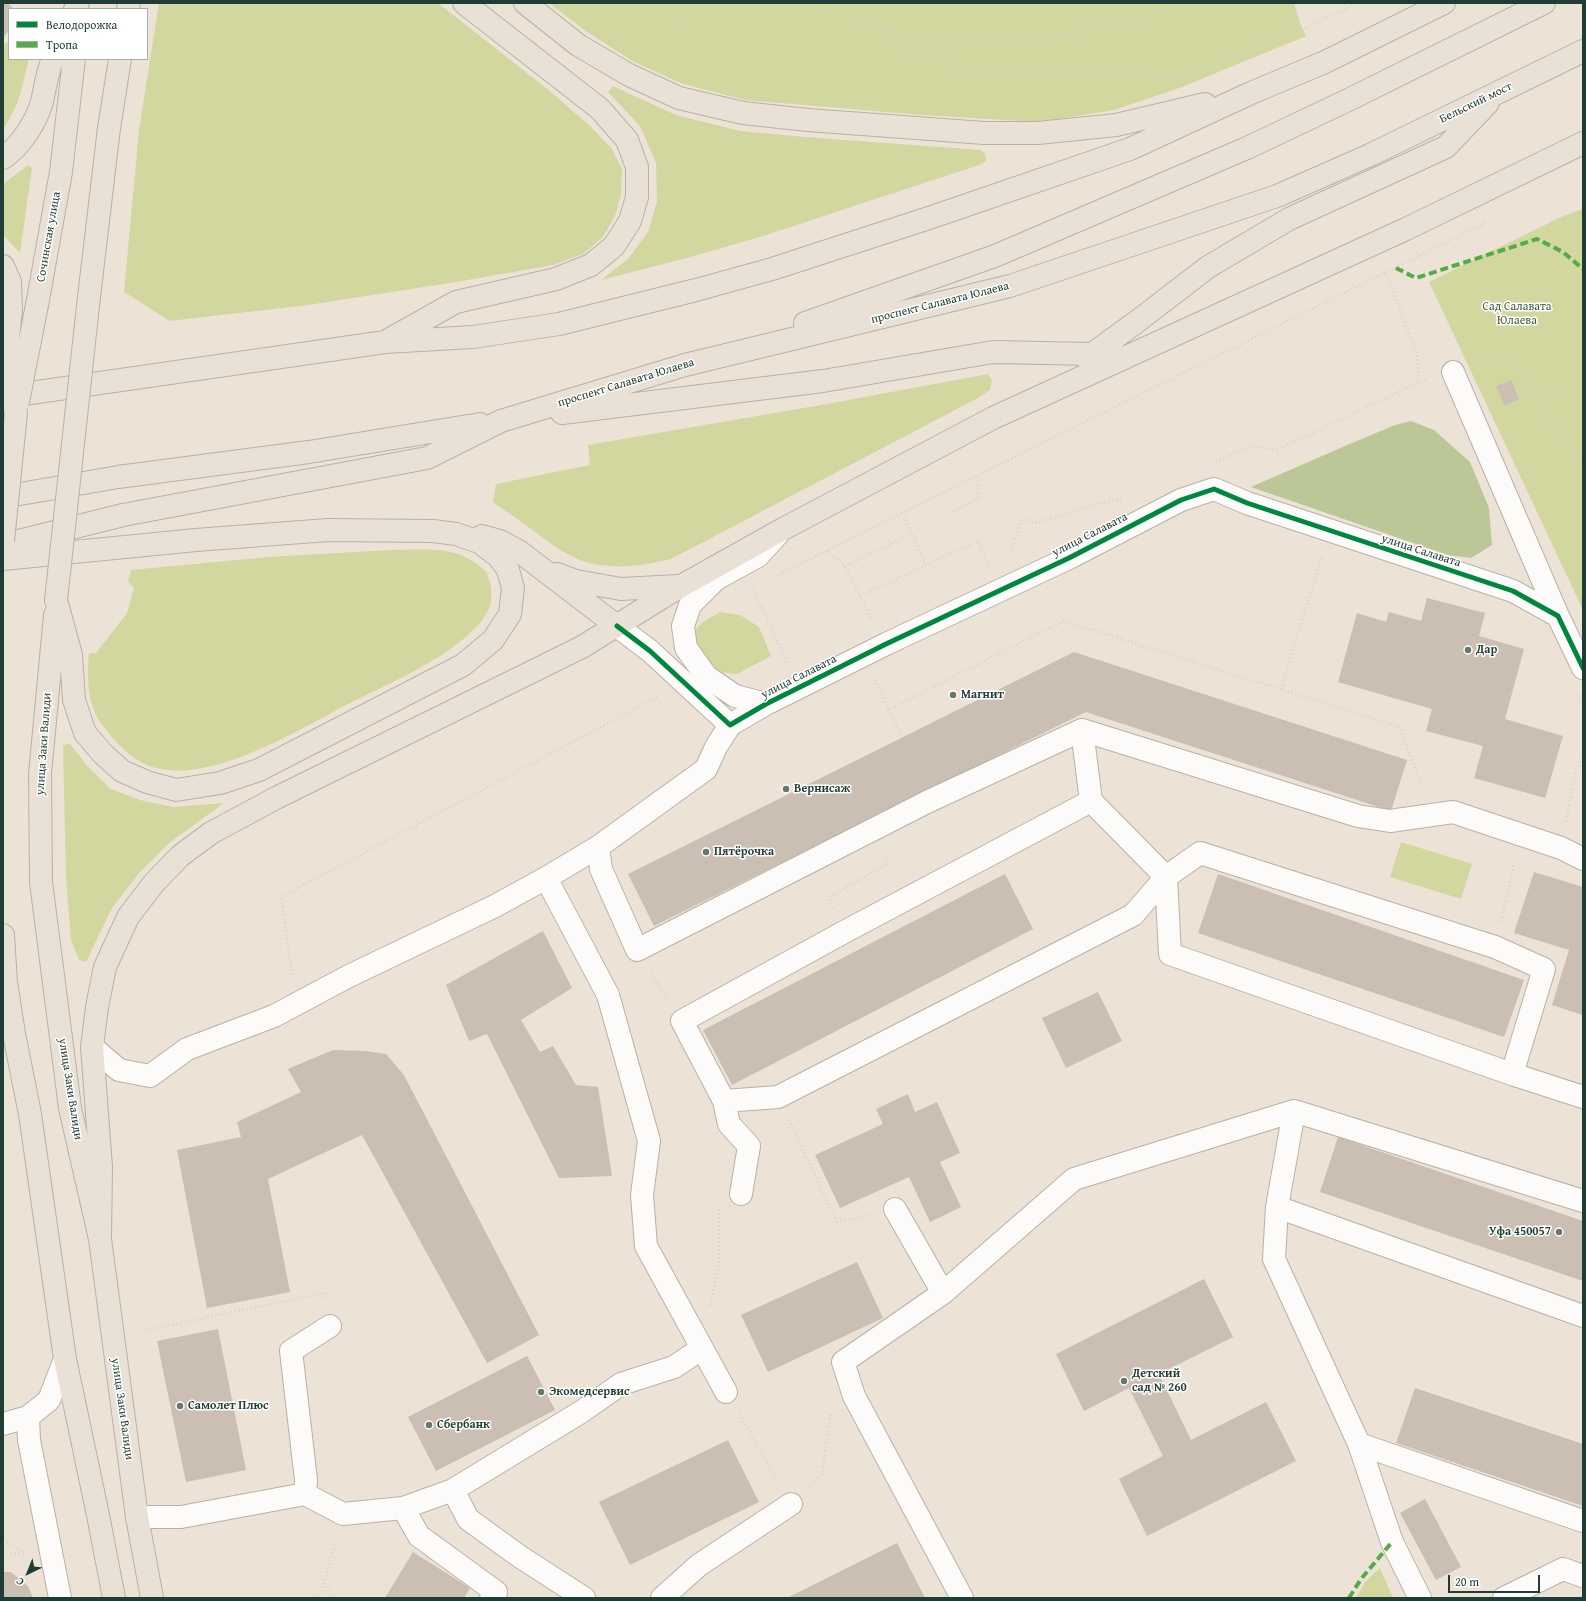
<!DOCTYPE html>
<html>
<head>
<meta charset="utf-8">
<style>
	body { margin:0 }
	#map { position:relative; width:1586px; height:1601px; overflow:hidden; background:#ede2d6; font-family:"Gentium Book Plus",serif }
	canvas { display:block }
	.frame { position:absolute; inset:0; border:4px solid #1f3d34; pointer-events:none }
	.legend { position:absolute; left:8px; top:8px; width:140px; height:52px; box-sizing:border-box; background:#fff; border:1px solid #a5b1ae; margin:0; padding:5px 7px; list-style:none; font-size:12px; color:#1f3d34 }
	.legend li { display:flex; align-items:center; gap:8px; height:20px }
	.legend b { width:20px; border:1px solid #a5b1ae }
	.north { position:absolute; left:8px; top:1553px; width:40px; height:40px; -webkit-text-stroke:3px #fff; paint-order:stroke; rotate:223deg; font-size:11px; font-weight:700; line-height:16px; text-align:center; color:#1f3d34 }
	.north::after { content:''; display:block; margin:auto; width:14px; height:18px; background:#1f3d34; clip-path:polygon(50% 0,100% 100%,50% 72%,0 100%) }
	.scale { position:absolute; left:1448px; top:1575px; width:92px; height:18px; box-sizing:border-box; border:2px solid #1f3d34; border-top:0; padding-left:5px; font-size:12px; line-height:14px; white-space:nowrap; color:#1f3d34; -webkit-text-stroke:3px #fff; paint-order:stroke }
</style>
</head>
<body>
<div id="map">
<canvas width="1586" height="1601"></canvas>
<div class="frame"></div>
<ul class="legend">
<li><b style="height:5px;background:#00873e"></b>Велодорожка</li>
<li><b style="height:5px;background:#52ad45"></b>Тропа</li>
</ul>
<div class="north">С</div>
<div class="scale">20 m</div>
</div>
<script>
const ctx = document.querySelector('canvas').getContext('2d');
ctx.lineJoin = 'round';
function fillPath(path, color) {
  ctx.fillStyle = color;
  ctx.fill(path, 'evenodd');
}
function trace(path, color, width, dash) {
  ctx.strokeStyle = color;
  ctx.lineWidth = width;
  ctx.lineCap = dash ? 'butt' : 'round';
  ctx.setLineDash(dash || []);
  ctx.stroke(path);
}
function drawText(font, color, halo, rows, align = 'center') {
  ctx.font = font + ' "Gentium Book Plus",serif';
  ctx.lineWidth = 3;
  ctx.setLineDash([]);
  ctx.textBaseline = 'middle';
  ctx.strokeStyle = halo;
  ctx.fillStyle = color;
  for (const [text, x, y, turn = 0] of rows) {
    ctx.save();
    ctx.translate(x, y);
    ctx.rotate((+turn || 0) * Math.PI / 180);
    ctx.textAlign = isNaN(turn) ? turn : align;
    if (halo) ctx.strokeText(text, 0, 0);
    ctx.fillText(text, 0, 0);
    ctx.restore();
  }
}
const green = new Path2D(`
	M159 3H438L546 88 588 124 612 149 622 169 621 195 615 216 603 237 583 254 553 265 456 282 308 305 170 321 124 292 139 130Z
	M549 3H1294L1300 23 1306 36 1182 87 1114 110 1039 122 921 115 745 100 683 84 634 62 587 32Z
	M9 41V59H29C23 83 19 108 3 129V45Z
	M613 86 676 115 740 131 805 137 980 150 985 153 986 161 979 165 763 236 687 258 601 280 628 259 648 232 657 202 656 163 640 126 608 92Z
	M28 165 32 168 20 253 3 235V184Z
	M1583 209V610L1429 282 1561 217Z
	M988 374 992 380 990 390 978 398 671 559C642 566 609 571 580 560 562 553 546 540 531 529 518 519 505 511 493 502L496 484 590 465 588 445 827 404Z
	M390 550C419 550 453 545 477 564 480 567 485 570 487 573 488 576 489 580 490 583 492 589 492 599 490 606 474 648 390 683 350 703 298 730 211 785 152 767 136 762 123 750 112 737 108 732 104 727 100 722 87 702 87 676 89 654L96 653 127 613 134 588 128 582 131 570 268 557Z
	M720 612 740 615 759 627 771 656 737 674 719 672 703 658 694 644 695 630 703 622Z
	M70 744 88 767 111 789 140 800 173 807 224 803 169 843 140 872 112 908 86 962 79 960 71 940 66 878 63 745Z
	M1401 842 1472 864 1461 899 1390 877Z
	M1380 1568 1393 1598H1356L1365 1582Z`);
const forest = new Path2D(`
	M1411 421 1434 430 1470 462 1489 508 1492 545 1471 558 1448 555 1251 487 1345 446 1395 425Z`);
const building = new Path2D(`
	M3 3H8L14 9H9V31L3 37Z
	M1511 380 1519 399 1505 406 1496 386Z
	M1427 598 1485 613 1479 636 1524 649 1505 719 1563 736 1545 798 1474 778 1483 746 1426 731 1432 709 1338 682 1357 613 1386 622 1389 612 1421 621Z
	M1074 652 1407 760 1391 811 1086 712 654 926 628 874Z
	M1534 872 1583 887V1015L1552 1005 1569 950 1514 933Z
	M1005 874 1033 929 732 1085 703 1030Z
	M1218 874 1524 980 1504 1037 1198 933Z
	M543 931 572 988 521 1020 540 1052 553 1046 576 1085 598 1087 612 1176 559 1178 487 1034 469 1041 446 985Z
	M1098 992 1122 1041 1066 1068 1042 1018Z
	M333 1050 365 1051 386 1054 404 1075 539 1335 487 1363 362 1135 268 1179 290 1292 207 1308 177 1150 241 1137 237 1122 301 1092 288 1069Z
	M908 1094 915 1112 937 1102 960 1153 940 1162 961 1207 930 1222 909 1177 840 1208 815 1155 883 1124 876 1109Z
	M1338 1137 1583 1221V1281L1320 1192Z
	M857 1262 883 1318 768 1372 741 1315Z
	M1204 1279 1233 1337 1159 1374 1191 1440 1266 1402 1296 1461 1147 1536 1119 1479 1163 1456 1129 1388 1084 1411 1056 1354Z
	M218 1329 246 1470 186 1482 157 1341Z
	M527 1356 555 1410 436 1471 408 1417Z
	M1415 1388 1583 1444V1506L1396 1443Z
	M728 1440 759 1502 630 1565 599 1502Z
	M1425 1499 1461 1567 1436 1580 1400 1513Z
	M897 1543 925 1598H787Z
	M413 1552 470 1588 464 1598H385Z
	M3 1572H11L28 1586 33 1598H3Z`);
const path = new Path2D(`
	M806 3C823 8 839 14 855 20 864 23 872 27 881 29 982 52 1086 40 1182 3
	M1289 3 1299 31 1357 3
	M684 22 688 3
	M880 29 892 46 917 56 963 67 1082 75 1190 78
	M1195 77 1238 55 1299 31
	M1386 273 1417 354 1419 382
	M1480 367 1507 362 1541 396
	M1583 388 1541 396 1556 430 1583 468
	M1216 462 1252 446 1277 450 1419 382 1428 379
	M954 511 978 499V475
	M902 513 926 564
	M827 551 845 566 872 620
	M1010 555 1022 519 1037 523 1095 504 1121 499
	M845 566 905 537
	M779 575 902 513 1487 222
	M753 589 788 664
	M860 596 978 541 989 566
	M875 680 902 738
	M1281 689 1322 556
	M1578 694 1583 704
	M888 710 1064 621 1400 727 1422 788
	M1566 821 1575 772 1583 754
	M833 908 829 897 888 864 884 855
	M1501 921 1515 860
	M651 973 668 999
	M292 975 281 897 659 696
	M789 1120 837 1222 869 1215
	M710 1306 719 1263V1210
	M141 1331 325 1293 326 1299
	M739 1414 778 1481
	M810 1486 822 1475 831 1412
	M3 1542H9L23 1552
	M3 1552 24 1554
	M324 1583 333 1598
	M316 1598 324 1583 336 1540`);
const minor = new Path2D(`
	M1453 372 1558 616
	M617 626 650 651 730 725
	M1583 668 1558 616 1513 591 1247 503 1214 489 1181 500 1069 558 886 644 766 704 730 725 716 747 706 769 598 847 601 869 637 950 927 802 1082 730 1358 816 1390 821 1453 812 1561 848 1583 859
	M766 704 735 696 706 676 686 648 683 626 690 605 716 579 758 556 778 534
	M1082 730 1091 801 1166 877 1170 954 1512 1074 1583 1097
	M546 878 608 995 649 1141 642 1195 646 1246 726 1392
	M92 1047 119 1070 150 1076 187 1049 274 1016 349 976 495 906 546 878 598 847
	M724 1101 778 1097 1133 915 1166 877 1200 853 1495 947 1544 969 1512 1074
	M1294 1111 1277 1207 1274 1259 1359 1444 1583 1521
	M741 1194 749 1146 729 1124 724 1101 682 1021 846 931 1091 801
	M1277 1207 1583 1316
	M895 1209 943 1293
	M28 1417 29 1440 60 1598
	M3 1424 28 1417 49 1400 65 1359
	M1359 1444 1392 1542 1420 1598
	M453 1490 468 1519 519 1556 584 1598
	M305 1494 306 1480 291 1351 330 1326
	M403 1508 419 1536 496 1592 491 1598
	M137 1517H181L305 1494 343 1514 403 1508 453 1490 581 1412 621 1384 674 1367 701 1349
	M662 1598 699 1565 791 1504
	M962 1598 854 1396 843 1362 943 1293 1074 1179 1294 1111 1583 1201
	M1504 1598 1563 1569 1583 1576`);
const major = new Path2D(`
	M525 3 578 45 629 75 679 98 743 113 808 120 984 133H1038L1116 125 1205 104
	M75 9 78 3
	M128 9 129 3
	M3 158C21 146 36 122 42 102 45 88 47 72 53 59
	M3 266 10 282 11 309
	M89 297 109 128 120 59
	M37 305 61 172 74 59
	M805 323 995 256 1247 148 1344 102 1544 3
	M390 339 456 302 556 279 591 265 614 246 630 221 637 197V167L627 140 600 109 464 3
	M1087 358 1139 320 1208 267 1289 219 1446 147 1488 103
	M3 397 385 342 473 337 559 324 696 290 772 269 932 217 1130 149 1251 93 1325 62 1444 3
	M562 413 823 381 993 352 1092 354 1125 358
	M3 497 118 477 309 452 480 424
	M482 536 500 541 520 552 617 626
	M3 545 123 515 427 458 501 421 685 365 1010 286 1277 196 1370 155 1583 51
	M3 559 196 540 328 530 433 531 456 534 479 542 499 557 508 570 513 588 510 614 493 640 463 665 259 770 220 783 176 790 147 782 122 771 103 754 85 733 74 700 71 655 56 600
	M557 574 576 581 621 589 678 586
	M55 615 40 774 41 882 70 1108 100 1239 137 1517 152 1598
	M3 935 6 982 14 1034 30 1114 65 1359 98 1515 114 1598
	M100 1239 101 1167 92 1047 97 1007 105 967 128 917 154 883 180 856 211 833 276 798 582 647 681 586 783 529 993 418 1406 229 1583 143`);
const majorBridge = new Path2D(`
	M18 402 37 305
	M3 541 16 413 6 359 11 309
	M56 600 89 297`);
const quiet = new Path2D(`
	M1396 268 1416 278 1537 239 1563 252 1583 269
	M1349 1598 1361 1579 1392 1542`);
const cycleway = new Path2D(`
	M617 626 650 651 730 725 766 704 886 644 1069 558 1181 500 1214 489 1247 503 1513 591 1558 616 1583 668`);
const markers = [
	[1468,650,4,"#67776d"],
	[953,695,4,"#67776d"],
	[786,789,4,"#67776d"],
	[706,852,4,"#67776d"],
	[1559,1232,4,"#67776d"],
	[1124,1381,4,"#67776d"],
	[541,1392,4,"#67776d"],
	[180,1406,4,"#67776d"],
	[429,1425,4,"#67776d"]
];
const streetNames = [
	["Бельский мост",1476,103,-26],
	["Сочинская улица",49,237,-80],
	["проспект Салавата Юлаева",940,303,-14],
	["проспект Салавата Юлаева",626,383,-17],
	["улица Салавата",1090,535,-27],
	["улица Салавата",1421,551,18],
	["улица Салавата",799,677,-27],
	["улица Заки Валиди",44,744,-86],
	["улица Заки Валиди",70,1089,81],
	["улица Заки Валиди",122,1409,82]
];
const parkNames = [
	["Сад Салавата",1517,307],
	["Юлаева",1517,321]
];
const poiNames = [
	["Дар",1476,650],
	["Магнит",961,695],
	["Вернисаж",794,789],
	["Пятёрочка",714,852],
	["Уфа 450057",1551,1232,"right"],
	["Детский",1132,1374],
	["сад № 260",1132,1388],
	["Экомедсервис",549,1392],
	["Самолет Плюс",188,1406],
	["Сбербанк",437,1425]
];
fillPath(green, '#d2d79f');
fillPath(forest, '#bcc797');
fillPath(building, '#cbbeb2');
trace(minor, '#b6b2a9', 24);
trace(major, '#b6b2a9', 24);
trace(path, '#d4d4cf', 2.5, [1, 3]);
trace(minor, '#fcfbf9', 22);
trace(major, '#e9e1d5', 22);
trace(majorBridge, '#b6b2a9', 24, []);
trace(majorBridge, '#e9e1d5', 22);
trace(quiet, '#52ad45', 4, [8, 4]);
trace(cycleway, '#00873e', 5);
for (const [x, y, r, color] of markers) {
  const dot = new Path2D();
  dot.arc(x, y, r, 0, 2 * Math.PI);
  ctx.fillStyle = color;
  ctx.fill(dot);
  trace(dot, '#fff', 1.5);
}
drawText('12px', '#1f3d34', '#fff', streetNames);
drawText('12px', '#466144', '#fff', parkNames);
drawText('bold 12px', '#1f3d34', '#fff', poiNames, 'left');
</script>
</body>
</html>
